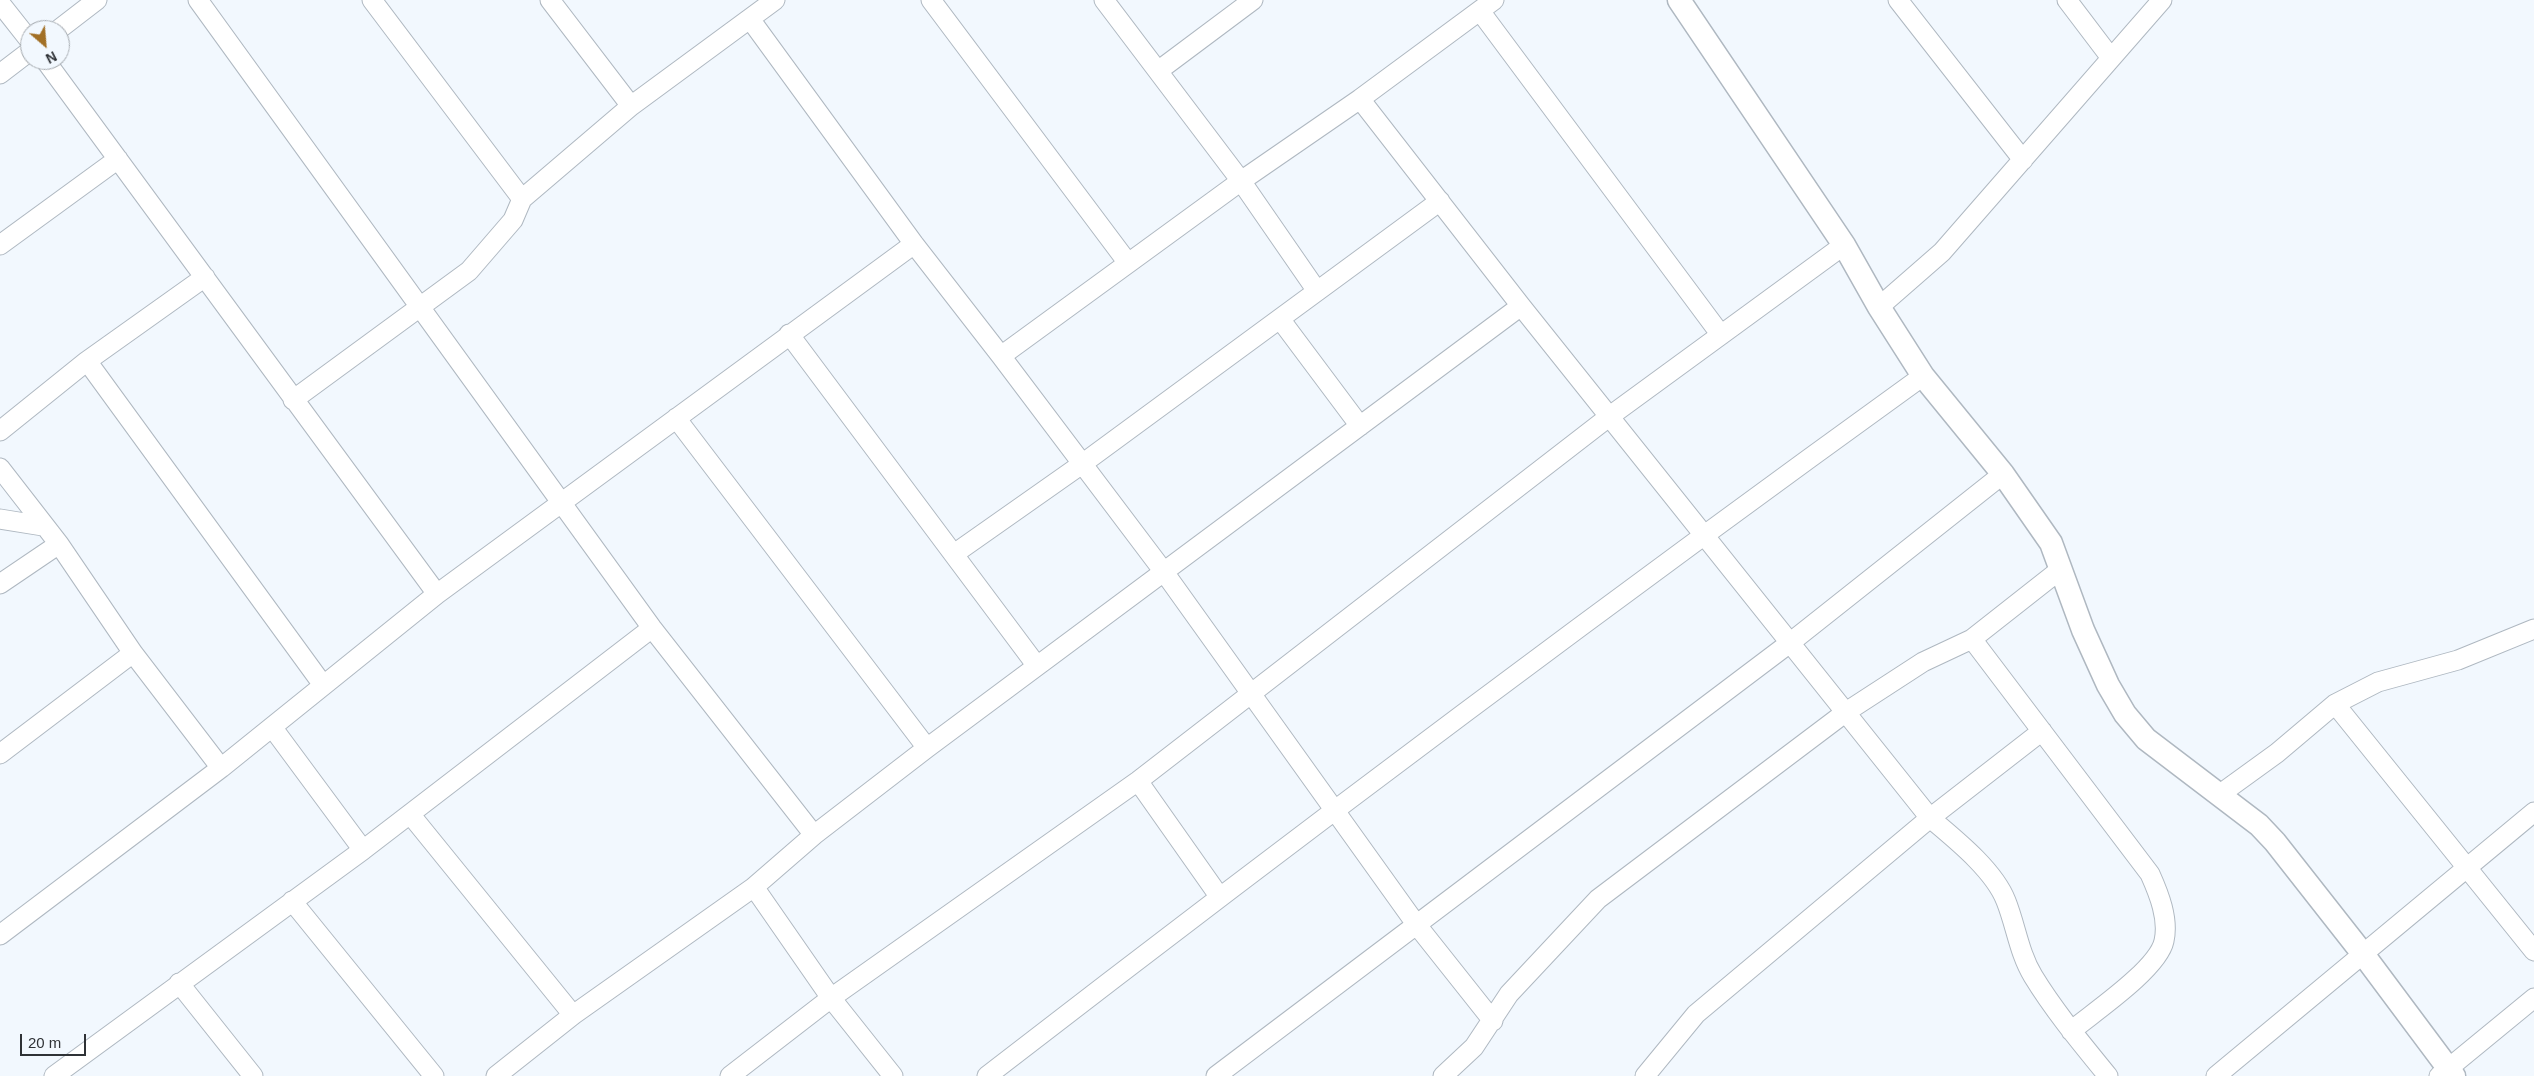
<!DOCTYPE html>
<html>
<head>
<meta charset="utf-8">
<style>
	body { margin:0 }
	#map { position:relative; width:2534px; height:1076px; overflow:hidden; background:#f2f8fe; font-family:Arial,sans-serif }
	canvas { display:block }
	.north { position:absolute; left:20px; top:20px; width:50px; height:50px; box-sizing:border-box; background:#f2f8fe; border:1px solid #a4a9ae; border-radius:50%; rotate:153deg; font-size:14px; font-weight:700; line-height:20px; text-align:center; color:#2f3236 }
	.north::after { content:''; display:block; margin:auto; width:18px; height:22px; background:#a27026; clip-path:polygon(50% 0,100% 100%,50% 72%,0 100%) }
	.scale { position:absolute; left:20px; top:1034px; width:66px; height:22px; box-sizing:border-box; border:2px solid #2f3236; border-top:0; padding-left:6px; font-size:15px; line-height:18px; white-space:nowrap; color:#2f3236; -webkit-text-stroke:4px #f2f8fe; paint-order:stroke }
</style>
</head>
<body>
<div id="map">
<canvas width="2534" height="1076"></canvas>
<div class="north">N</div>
<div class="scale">20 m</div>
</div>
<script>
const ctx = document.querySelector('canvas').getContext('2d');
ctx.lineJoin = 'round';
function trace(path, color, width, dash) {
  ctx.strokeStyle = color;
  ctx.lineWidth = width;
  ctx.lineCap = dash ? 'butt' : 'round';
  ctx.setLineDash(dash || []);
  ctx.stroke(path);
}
const minor = new Path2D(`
	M198 0 652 628 814 835
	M372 0 522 199
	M550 0 631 106
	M931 0 1128 263
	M1104 0 1241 181 1317 291
	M1898 0 2023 160
	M2067 0 2111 58
	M0 3 30 41
	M1480 11 1721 335
	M750 19 914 244 1001 356 1164 572 1416 924 1493 1021
	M58 30 97 0
	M45 60 437 594
	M1158 71 1253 0
	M0 74 30 51
	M1360 99 1521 306 1930 818C1955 839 1994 870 2006 901 2016 926 2019 953 2033 976 2055 1012 2082 1044 2108 1076
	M0 245 118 159
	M1879 307 1942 252 2162 0
	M1280 319 1360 426
	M789 334 1037 666
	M1001 356 1241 181 1360 99 1494 0
	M87 361 323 685
	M293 400 469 271 513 220 522 199 631 106 775 0
	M676 418 927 748
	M0 431 87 361 205 277
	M0 468 59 544 133 653 221 768
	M0 519 43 526
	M954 554 1082 464 1440 201
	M0 584 59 544
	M1972 639 2150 874C2159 894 2169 919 2164 941 2158 969 2094 1012 2071 1031
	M2335 704 2534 951
	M272 727 363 850
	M0 754 133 653
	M1138 781 1219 896
	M2219 795 2277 753 2335 704 2378 682 2458 660 2534 629
	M410 814 573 1015
	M754 887 831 998 893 1076
	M292 901 434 1076
	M0 935 221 768 437 594 914 244
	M179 983 253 1076
	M54 1076 363 850 652 628
	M496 1076 573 1015 754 887 814 835 927 748 1521 306
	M730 1076 831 998 1138 781 1610 416 1844 245
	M987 1076C1295 838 1607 604 1923 376
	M1216 1076 1791 642 2003 474
	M1443 1076 1474 1047 1509 994 1598 899 1846 712 1923 662 1972 639 2061 569
	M1645 1076 1696 1014 1930 818 2042 731
	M2216 1076 2534 812
	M2439 1076 2534 998`);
const tertiary = new Path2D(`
	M1679 0 1844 245 1879 307 1923 376 2003 474 2051 543 2083 630 2108 685 2125 714 2146 739 2259 825 2275 842 2363 954 2454 1076`);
trace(minor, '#afb8c1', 21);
trace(tertiary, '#afb8c1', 25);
trace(minor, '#fff', 19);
trace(tertiary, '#fff', 22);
</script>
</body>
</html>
